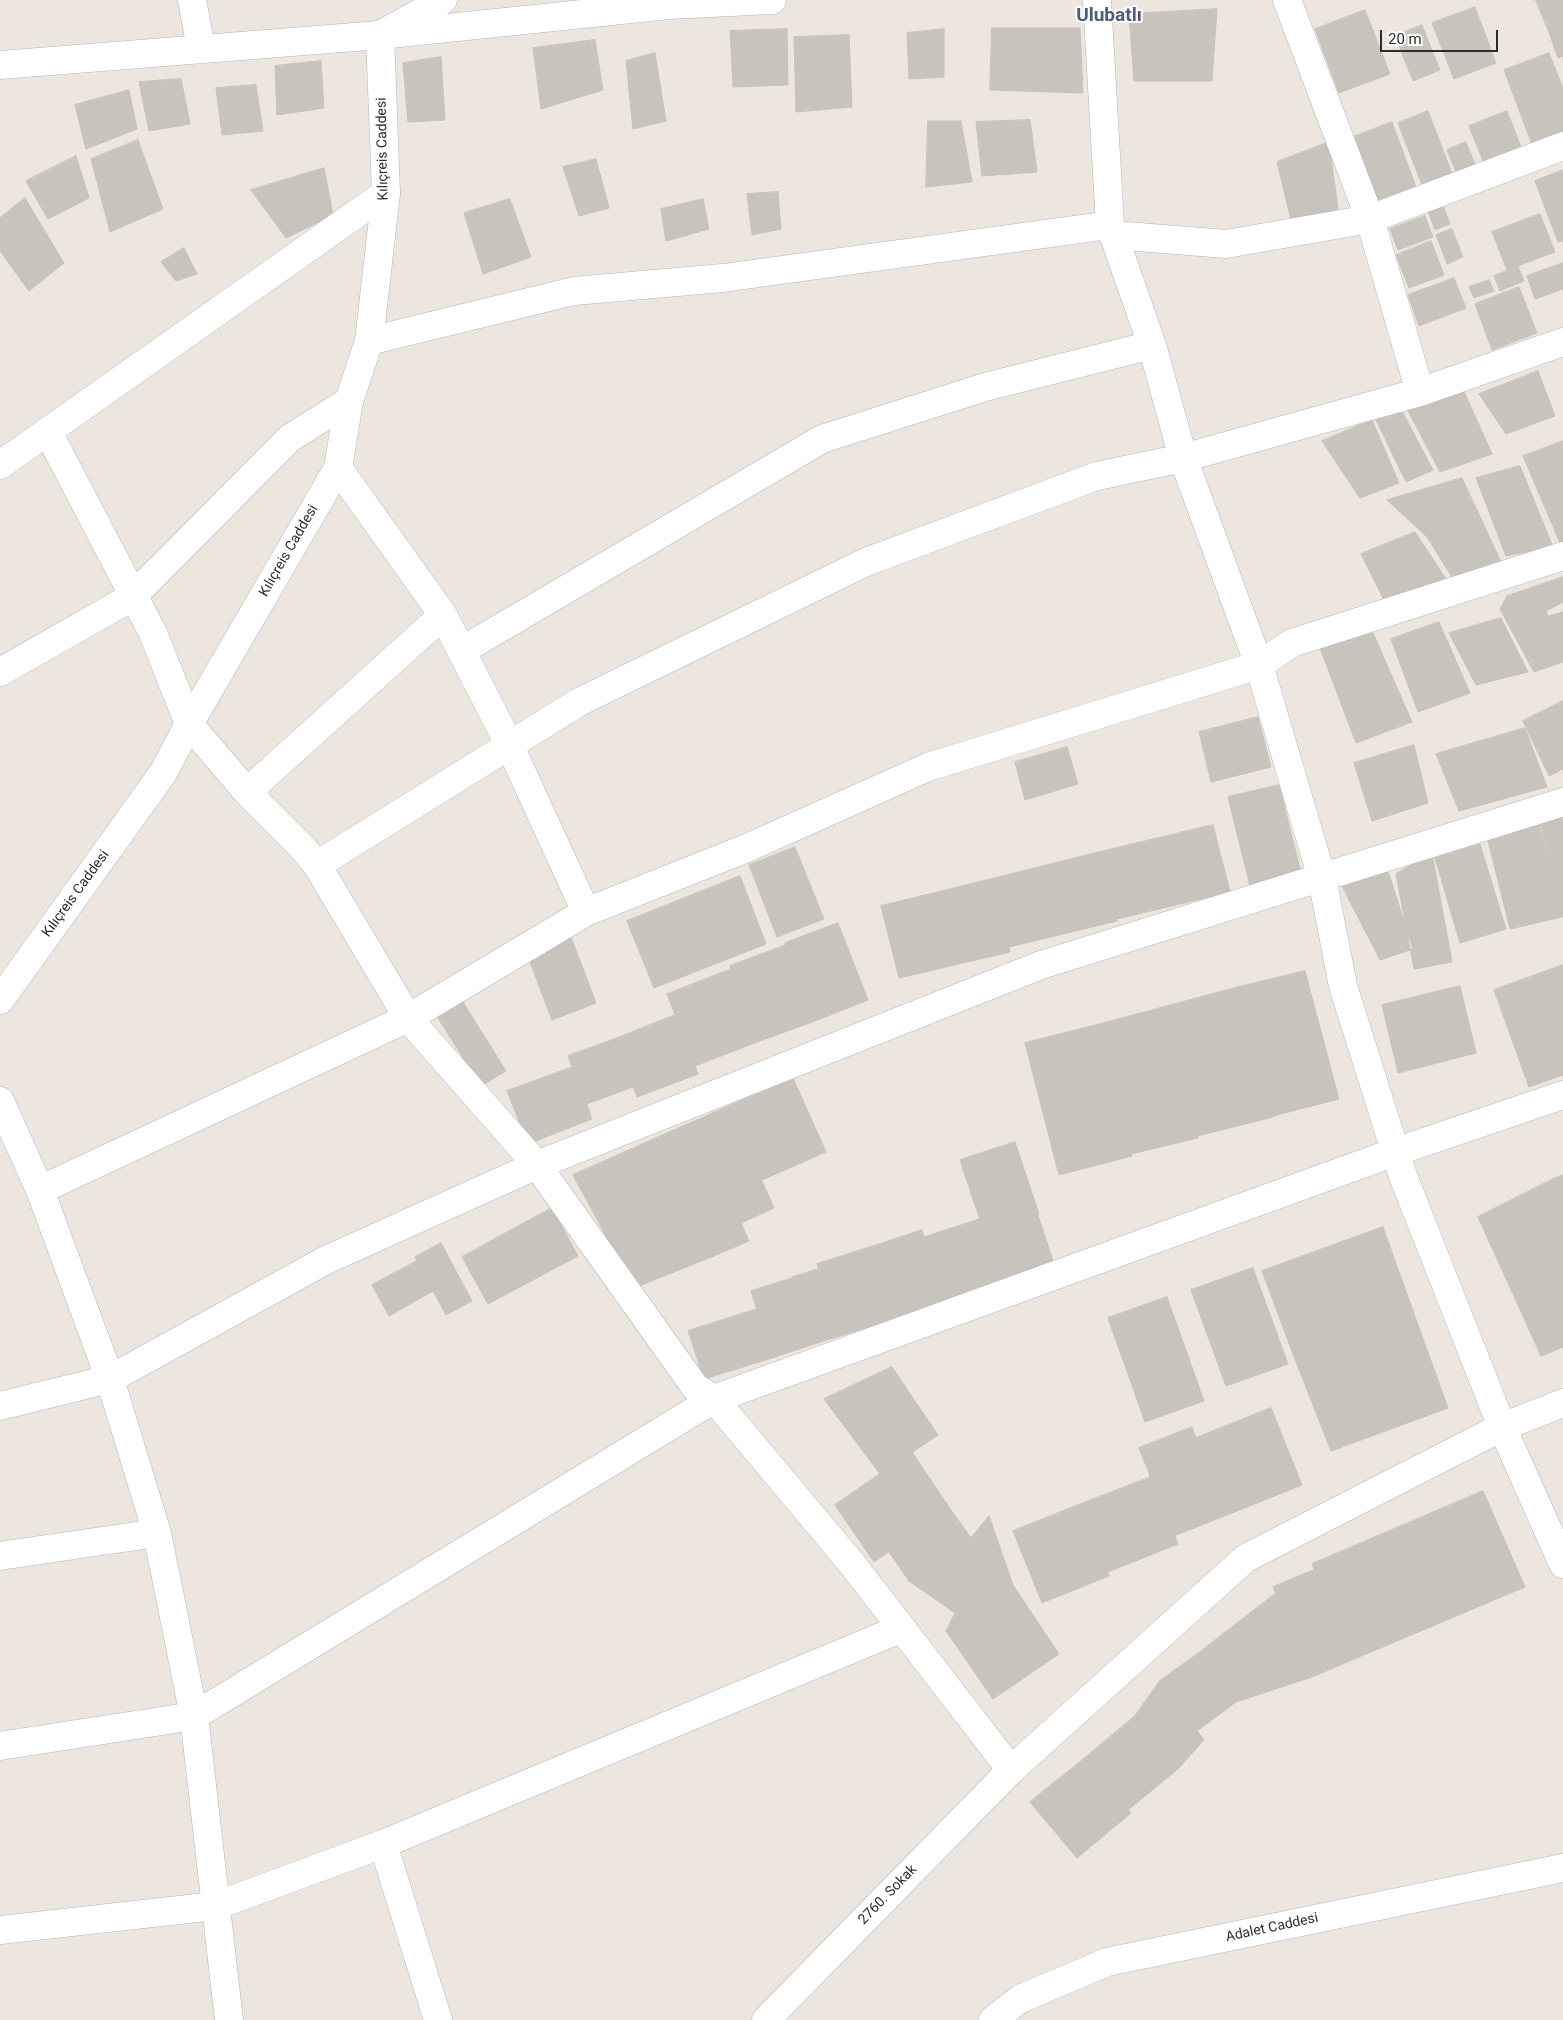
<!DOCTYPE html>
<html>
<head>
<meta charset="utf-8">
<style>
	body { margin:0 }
	#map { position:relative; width:1563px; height:2020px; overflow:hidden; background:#ece6df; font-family:Roboto,sans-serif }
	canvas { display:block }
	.scale { position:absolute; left:1380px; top:30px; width:118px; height:22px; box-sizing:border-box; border:2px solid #2c2c2c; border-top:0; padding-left:6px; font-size:15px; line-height:18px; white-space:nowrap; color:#2c2c2c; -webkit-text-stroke:4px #fff; paint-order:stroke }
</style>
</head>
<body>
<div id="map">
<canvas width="1563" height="2020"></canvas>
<div class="scale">20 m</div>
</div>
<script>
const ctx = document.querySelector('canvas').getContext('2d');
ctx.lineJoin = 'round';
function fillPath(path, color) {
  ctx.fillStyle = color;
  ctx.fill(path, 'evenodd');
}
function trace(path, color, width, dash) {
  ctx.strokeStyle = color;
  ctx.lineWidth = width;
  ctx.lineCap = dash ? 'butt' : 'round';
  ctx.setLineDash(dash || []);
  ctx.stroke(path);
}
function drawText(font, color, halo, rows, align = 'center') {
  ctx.font = font + ' Roboto,sans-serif';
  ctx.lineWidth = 4;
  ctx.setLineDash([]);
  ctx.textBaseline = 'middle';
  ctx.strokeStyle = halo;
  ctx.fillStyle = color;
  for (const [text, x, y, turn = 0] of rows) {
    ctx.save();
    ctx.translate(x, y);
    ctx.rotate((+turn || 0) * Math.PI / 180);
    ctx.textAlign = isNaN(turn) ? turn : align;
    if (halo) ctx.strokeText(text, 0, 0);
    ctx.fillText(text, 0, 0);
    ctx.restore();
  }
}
const building = new Path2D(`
	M1536 0H1563V21L1547 27Z
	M1475 7 1496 63 1454 79 1432 23Z
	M1217 9 1212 81H1134L1129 14Z
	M1365 10 1390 74 1339 93 1315 29Z
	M1563 21V56L1558 58 1547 27Z
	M1422 25 1440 70 1413 81 1395 36Z
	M992 28H1080L1083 93 990 90Z
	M787 29 788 85 733 87 730 31Z
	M944 29V77L909 79 907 33Z
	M849 35 852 107 796 112 794 37Z
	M595 40 603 90 541 109 533 48Z
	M655 53 666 121 633 129 626 61Z
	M1549 53 1563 88V139L1534 150 1504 70Z
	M441 57 445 120 408 122 403 63Z
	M321 61 324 108 277 115 275 66Z
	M181 79 190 124 149 131 139 82Z
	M256 85 263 131 222 135 216 88Z
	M129 90 137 129 86 149 75 105Z
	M1428 111 1454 179 1424 190 1398 123Z
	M1507 111 1523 152 1485 166 1469 126Z
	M1030 120 1037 172 982 176 976 122Z
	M928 121H961L972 182 926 187Z
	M1392 122 1417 190 1374 206 1348 139Z
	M138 140 163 209 110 232 91 159Z
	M1329 142 1338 209 1291 220 1277 162Z
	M1466 142 1478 172 1459 179 1447 150Z
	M76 156 89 198 48 219 26 181Z
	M596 159 609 208 579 216 563 167Z
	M324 168 333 215 286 238 251 190Z
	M1563 170V241L1558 242 1535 181Z
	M778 192 781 229 752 235 747 194Z
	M25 198 64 263 29 291 0 251V218Z
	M510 199 531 257 483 274 464 213Z
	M703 199 709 229 666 241 661 209Z
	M1443 205 1450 224 1435 230 1428 211Z
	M1540 214 1555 252 1507 270 1492 232Z
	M1425 216 1433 237 1398 250 1390 229Z
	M1452 229 1463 257 1447 264 1436 235Z
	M1431 241 1444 275 1409 288 1396 255Z
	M184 248 197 274 176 281 161 262Z
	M1563 263V289L1535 299 1527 276Z
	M1518 266 1524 281 1500 291 1494 276Z
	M1454 278 1466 308 1419 326 1408 295Z
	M1489 280 1494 291 1474 298 1469 287Z
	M1519 287 1537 333 1492 350 1475 304Z
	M1538 371 1555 416 1506 434 1479 394Z
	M1462 387 1492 454 1440 472 1407 409Z
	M1403 413 1433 470 1406 482 1376 420Z
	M1372 420 1399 483 1360 498 1322 441Z
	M1563 441V541L1560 543 1523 456Z
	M1520 466 1553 547 1506 556 1476 478Z
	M1462 478 1502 564 1455 582 1427 537 1387 500Z
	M1415 532 1448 582 1386 604 1361 554Z
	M1563 577V602L1546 611 1548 616 1563 612V662L1534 672 1500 609 1507 596Z
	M1501 618 1528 672 1476 685 1449 633Z
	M1439 622 1470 693 1418 712 1391 639Z
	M1373 633 1412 722 1356 743 1320 648Z
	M1563 701V769L1549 776 1523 721Z
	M1258 717 1271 767 1211 782 1199 732Z
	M1525 728 1547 787 1459 811 1436 754Z
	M1414 745 1428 803 1372 821 1354 763Z
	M1067 747 1078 784 1025 800 1015 762Z
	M1279 785 1301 873 1250 886 1228 797Z
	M1563 808V916L1562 917 1538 813Z
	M1539 824 1562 917 1510 929 1487 837Z
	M1213 825 1230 892 1117 919 1100 852Z
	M1480 844 1506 929 1460 943 1435 858Z
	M795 847 824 919 777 937 749 865Z
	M1100 852 1117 921 1009 947 992 879Z
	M1432 853 1452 962 1414 969 1396 874Z
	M1388 871 1413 949 1380 960 1342 886Z
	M740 876 766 944 654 988 627 921Z
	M992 879 1010 952 899 978 881 906Z
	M838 923 868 1000 815 1021 785 943Z
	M571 937 596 1003 552 1020 527 954Z
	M786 945 815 1021 760 1041 730 966Z
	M1563 965V1075L1529 1087 1494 990Z
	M732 969 760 1041 695 1066 667 994Z
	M1305 971 1339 1099 1273 1116 1239 987Z
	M1460 986 1476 1053 1398 1073 1382 1005Z
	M1239 987 1273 1117 1197 1136 1164 1007Z
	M461 999 506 1071 481 1086 436 1015Z
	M1164 1007 1198 1138 1131 1154 1097 1025Z
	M675 1015 698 1074 637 1097 615 1039Z
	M1097 1025 1132 1156 1059 1175 1025 1043Z
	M615 1039 633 1087 587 1104 568 1056Z
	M573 1067 592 1119 528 1144 507 1091Z
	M793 1078 826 1152 762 1180 729 1106Z
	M729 1106 774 1208 741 1223 749 1241 714 1256 661 1136Z
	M661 1136 714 1256 634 1288 573 1175Z
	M1015 1142 1039 1214 984 1232 960 1160Z
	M1563 1175V1200L1553 1179Z
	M1553 1179 1563 1200V1347L1541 1356 1478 1217Z
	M552 1208 578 1256 488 1304 462 1257Z
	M1038 1215 1055 1267 1001 1284 984 1232Z
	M980 1219 1001 1284 946 1302 925 1237Z
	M1383 1227 1413 1311 1293 1354 1262 1271Z
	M922 1230 946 1302 900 1317 877 1245Z
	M441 1243 472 1301 446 1315 415 1257Z
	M877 1245 900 1317 840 1336 817 1264Z
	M417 1261 433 1291 389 1316 372 1285Z
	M1253 1268 1288 1364 1226 1386 1191 1290Z
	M819 1269 840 1336 814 1344 793 1277Z
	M793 1278 814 1344 772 1358 751 1291Z
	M1167 1297 1204 1401 1145 1422 1108 1318Z
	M757 1309 772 1358 704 1379 688 1331Z
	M1413 1311 1448 1408 1331 1451 1293 1354Z
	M892 1367 938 1435 880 1474 824 1399Z
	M1271 1408 1302 1485 1227 1515 1196 1438Z
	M1192 1427 1227 1515 1174 1536 1139 1448Z
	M912 1452 951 1510 874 1562 835 1505Z
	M1151 1477 1178 1544 1108 1572 1081 1504Z
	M1483 1491 1525 1587 1352 1660 1312 1564Z
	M1081 1504 1109 1576 1042 1603 1013 1531Z
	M951 1510 971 1538 909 1581 889 1552Z
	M989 1516 1013 1585 946 1631 955 1613 909 1581 971 1538Z
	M1314 1570 1352 1660 1312 1677 1273 1587Z
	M1013 1585 1059 1654 993 1699 946 1631Z
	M1275 1594 1312 1677 1236 1702 1200 1652Z
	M1200 1652 1236 1702 1197 1731 1160 1681Z
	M1160 1681 1204 1740 1178 1769 1135 1716Z
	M1135 1716 1178 1769 1128 1810 1085 1758Z
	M1085 1758 1131 1813 1077 1858 1030 1802Z`);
const minor = new Path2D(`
	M1097 0 1110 225 1152 345 1183 458 1259 665 1322 878 1343 986 1403 1176 1502 1427 1563 1564
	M1287 0 1370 219 1420 392
	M380 35 443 0
	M1113 235 1226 244 1370 219 1563 146
	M369 341 574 291 723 278 1110 225
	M48 432 153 633 189 724 247 792 303 848 317 865 408 1018 537 1165 695 1387 714 1399 853 1565 1011 1770 766 2020
	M0 465 386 193
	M338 468 443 615
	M461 651 822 439 985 387 1152 345
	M0 672 132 597 290 438 349 401
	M247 792 443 615 509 744 586 912
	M317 865 579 702 868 561 1097 476 1183 458 1420 392 1563 342
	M0 1101 40 1190 110 1379 157 1533 194 1716 229 2020
	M40 1190 408 1018 586 912 747 848 928 767 1259 665 1292 643 1563 556
	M0 1406 110 1379 326 1260 537 1165 1041 965 1563 802
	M0 1556 157 1533
	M0 1746 194 1716 714 1399 1395 1152 1563 1095
	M383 1844 438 2020
	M0 1930 215 1906 383 1844 900 1629
	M993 2020 1020 1999 1107 1962 1563 1868`);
const tertiary = new Path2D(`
	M192 0 201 48
	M0 65 380 35 669 5 772 0
	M0 1000 163 773 189 724 338 468 349 401 369 341 386 193 380 35
	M1011 1770 1246 1558 1502 1427 1563 1403`);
const streetNames = [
	["Kılıçreis Caddesi",383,149,-91],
	["Kılıçreis Caddesi",289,551,-60],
	["Kılıçreis Caddesi",76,894,-54],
	["2760. Sokak",888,1895,-46],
	["Adalet Caddesi",1272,1928,-12]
];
const districtNames = [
	["Ulubatlı",1109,16]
];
fillPath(building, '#c8c4bd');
trace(building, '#c8c1b9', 1);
trace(minor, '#b2b6be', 29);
trace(tertiary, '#b2b6be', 29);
trace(minor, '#fff', 28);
trace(tertiary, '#fff', 28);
drawText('14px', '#2c2c2c', '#fff', streetNames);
drawText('bold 19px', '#4f5979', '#fff', districtNames);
</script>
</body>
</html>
